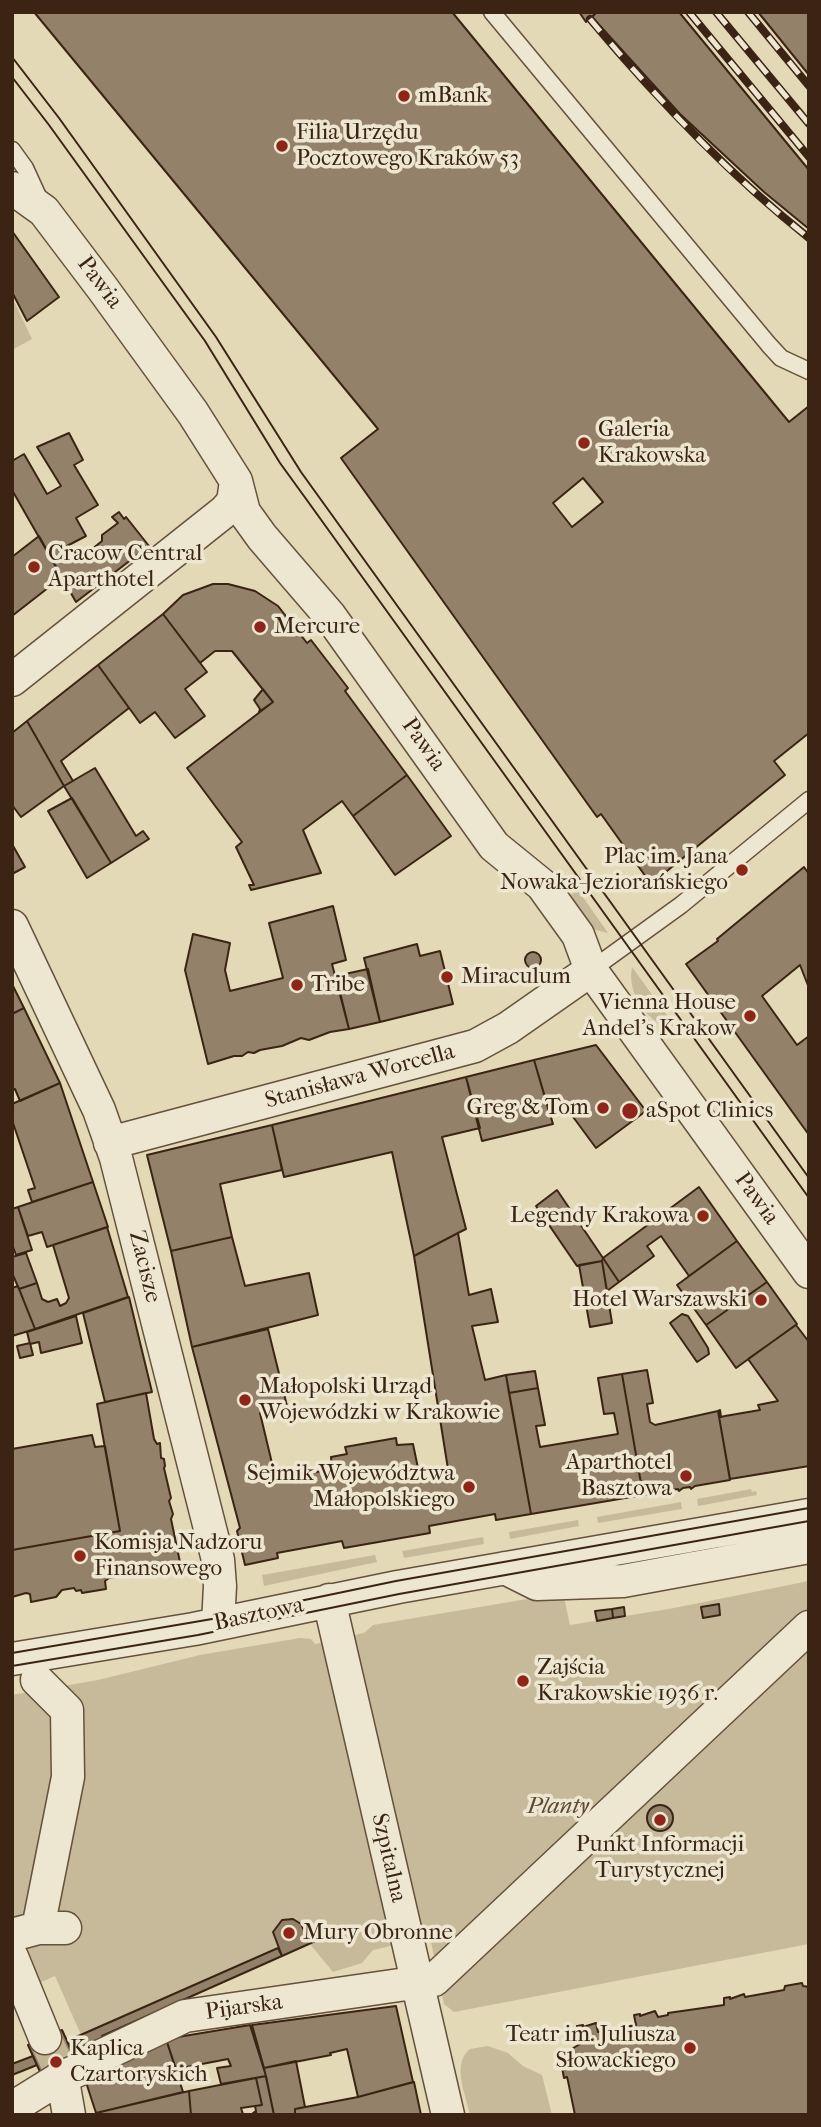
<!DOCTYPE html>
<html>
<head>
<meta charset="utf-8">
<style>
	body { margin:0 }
	#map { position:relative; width:821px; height:2127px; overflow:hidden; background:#e3d9b6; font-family:"IM FELL French Canon",serif }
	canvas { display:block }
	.frame { position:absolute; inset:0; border:14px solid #3c2415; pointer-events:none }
</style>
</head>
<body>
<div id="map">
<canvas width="821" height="2127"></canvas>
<div class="frame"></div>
</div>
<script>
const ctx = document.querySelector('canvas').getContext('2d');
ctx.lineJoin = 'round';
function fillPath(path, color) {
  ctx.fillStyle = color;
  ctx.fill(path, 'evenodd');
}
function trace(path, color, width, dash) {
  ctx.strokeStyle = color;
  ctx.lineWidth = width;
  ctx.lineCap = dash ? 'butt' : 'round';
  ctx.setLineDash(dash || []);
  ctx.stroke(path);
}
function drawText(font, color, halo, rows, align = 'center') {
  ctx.font = font + ' "IM FELL French Canon",serif';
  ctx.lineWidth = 7;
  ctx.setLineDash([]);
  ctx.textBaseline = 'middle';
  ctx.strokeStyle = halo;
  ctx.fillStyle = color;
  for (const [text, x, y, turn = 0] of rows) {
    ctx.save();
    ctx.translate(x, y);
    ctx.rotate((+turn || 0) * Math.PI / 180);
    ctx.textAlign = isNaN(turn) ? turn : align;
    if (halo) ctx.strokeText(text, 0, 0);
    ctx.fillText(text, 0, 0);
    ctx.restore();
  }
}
const green = new Path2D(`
	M12 297 32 339 12 350Z
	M578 890 608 933 588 928 563 900Z
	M632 967 675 1026 669 1030C646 1018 627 995 632 967Z
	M751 1489 752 1492 756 1491 757 1495 698 1506 697 1499Z
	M681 1502 682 1509 598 1523 597 1517Z
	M578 1520 579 1526 510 1539 509 1532Z
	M483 1537 484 1544 404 1558 402 1551Z
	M375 1555 377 1562 264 1586 262 1575Z
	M809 1581V1944L454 2012 444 2004 430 1937 373 1950 362 1963 333 1972 310 1944 320 1939 316 1931 306 1935 301 1924 287 1919 279 1923 273 1932 278 1948 81 2035 55 1976 12 1995V1695L98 1680 200 1655 300 1638 311 1639 315 1644 364 1633 373 1625 563 1593 570 1625 669 1609Z
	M488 2046 508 2053 523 2066 542 2075 552 2115H470C466 2095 451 2064 470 2049Z`);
const building = new Path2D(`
	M34 12H452L789 422 809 406V733L774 761 785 775 651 884 601 814 597 817 341 458 378 429Z
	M579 12H597L586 22Z
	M597 12H679L809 170V229L764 192 680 114 592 17Z
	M758 12H809V75Z
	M12 231 59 297 27 321 12 292Z
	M69 433 83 460 74 465 98 505 76 518 86 536 65 547 76 562 102 541V535L118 523 112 517 119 512 124 519 126 517 149 546 76 602 12 490V461L24 454 47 494 61 486 37 447Z
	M583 478 603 502 572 527 553 503Z
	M39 536 62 577 12 616V557Z
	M213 584H228L255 591 278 606 307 643 311 640 348 688 345 691 407 775 353 816 342 801 303 830 321 873 251 890 249 885H254L236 847 242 842 187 768 273 702 232 651H215L200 663 163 614 183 595Z
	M163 614 207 672 185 689 205 716 175 738 155 712 140 723 98 665Z
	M98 665 129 708 61 761 73 781 64 786 27 721Z
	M263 689 273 702 259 712 260 709 254 700Z
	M27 721 64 786 21 817 12 805V733Z
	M95 768 136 836 143 831 149 839 111 863 64 786Z
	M407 775 451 836 395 875 353 816Z
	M72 798 111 863 87 878 48 811Z
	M12 844 25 867 12 874Z
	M804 867 809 874V988L800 965 762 996 797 1045 809 1036V1135L686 964 718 941 717 939Z
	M333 906 346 960 332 964 349 1029 330 1032 309 1040 301 1038 282 1046 260 1050 254 1053 248 1052 242 1056H234L208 1064 185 970 193 934 230 943 225 970 230 991 283 978 269 923Z
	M417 944 420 956 440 951 453 1004 380 1022 364 958Z
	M525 960a8 8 0 1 1 16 0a8 8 0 1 1-16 0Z
	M368 969 380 1022 349 1029 336 976Z
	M12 984 24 1008 12 1014Z
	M24 1008 60 1083 20 1101 15 1089 12 1090V1014Z
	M596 1045 646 1111 596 1148 565 1106 550 1115 534 1060Z
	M534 1060 553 1124 482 1141 466 1077Z
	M466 1077 480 1128 442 1137 466 1229 458 1233 414 1256 392 1152 284 1177 272 1125Z
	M60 1083 93 1182 32 1202 28 1190 35 1188 12 1120V1104Z
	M272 1125 282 1170 220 1184 232 1237 171 1251 147 1155Z
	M93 1182 108 1227 47 1247 42 1232 28 1236 18 1207Z
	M699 1187 737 1241 689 1276 661 1236 647 1246 654 1256 619 1282 603 1258Z
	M557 1190 603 1258 602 1261 577 1266 536 1206Z
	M18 1207 32 1250 16 1255 12 1244V1209Z
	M107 1227 128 1297 35 1329 19 1289 37 1283 42 1299 48 1302 57 1299 60 1306 66 1303 69 1298 53 1245Z
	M458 1233 469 1295 491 1289 498 1322 472 1326 485 1380 506 1375 531 1514 496 1520 495 1514 429 1526 430 1533 344 1548 342 1541 277 1553 278 1558 245 1565 237 1531 240 1528 192 1347 268 1329 287 1406 260 1413 276 1480 332 1469 331 1457 347 1454 345 1447 396 1438 397 1445 413 1444 419 1473 448 1469 414 1256Z
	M232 1237 245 1286 309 1273 318 1315 192 1347 171 1251Z
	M737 1241 767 1282 706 1325 677 1285Z
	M26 1253 37 1283 19 1289 12 1273V1257Z
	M603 1258 619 1282 607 1291 602 1261Z
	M602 1261 612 1323 590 1327 579 1265Z
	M767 1282 797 1324 736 1368 706 1325Z
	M18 1286 35 1329 12 1336V1288Z
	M129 1297 152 1392 105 1402 83 1313Z
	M682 1314 688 1316 708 1348 709 1354 697 1362 670 1323Z
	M76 1316 82 1343 41 1353 39 1342 30 1344 27 1332Z
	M796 1325 809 1342V1466L730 1479 718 1411 720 1410 721 1417 725 1416 760 1410 758 1405 778 1401 748 1359Z
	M30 1343 33 1355 20 1358 17 1346Z
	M647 1370 653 1403 647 1404 650 1422 655 1425 718 1411 730 1480 695 1486 691 1489 690 1487 683 1488 679 1491 678 1489 643 1495 622 1374Z
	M535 1371 538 1388 509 1393 506 1375Z
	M622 1374 643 1495 531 1514 509 1393 538 1388 545 1425 536 1426 540 1447 618 1434 614 1413 604 1414 598 1378Z
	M146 1393 154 1439 157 1444 160 1443 161 1458 164 1459 165 1466 164 1468 171 1498 169 1501 173 1514 171 1519 181 1567 109 1578 105 1581 106 1589 82 1593 81 1590 76 1591 74 1588 62 1590 56 1597 31 1602 30 1594 26 1593 12 1597V1550L120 1531 97 1404Z
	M92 1435 95 1447 105 1446 120 1531 12 1550V1449Z
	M719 1604 720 1615 703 1618 701 1607Z
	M624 1607 625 1616 613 1618 612 1609Z
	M612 1609 613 1618 597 1621 595 1611Z
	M647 1818a13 13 0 1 1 26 0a13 13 0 1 1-26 0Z
	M293 1919 301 1924 306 1935 316 1931 320 1939 282 1956 273 1932 282 1920Z
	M278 1948 282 1956 102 2036 103 2039 74 2057 67 2041Z
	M802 1983 803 1986 809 1987V2115H575L568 2081 567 2077 564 2078 561 2062 568 2060 570 2050 580 2044 577 2026 583 2025V2027L596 2023 598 2032 636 2025 634 2015 640 2014V2016L655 2011 658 2017 668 2015V2013L724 2005V1998L730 1997V1999L744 1994 745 1997 784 1990 785 1986Z
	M396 2006 413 2082 358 2097 347 2049 330 2053 331 2055 264 2068 252 2025Z
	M250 2025 266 2076 221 2084 217 2068 231 2066 228 2059 176 2069 166 2039Z
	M62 2030 79 2067 45 2083 28 2045Z
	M166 2039 183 2092 96 2113 84 2076Z
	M33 2056 37 2065 12 2075V2064Z
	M296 2061 305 2107 295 2109V2115H274L264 2068Z
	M266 2076 274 2115H256V2112L253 2113 256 2111 255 2106 262 2105 256 2078Z
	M256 2078 262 2105 241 2108 243 2114 240 2115H191L189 2091Z
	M414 2082 421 2115H295V2109L358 2097Z
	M189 2091 191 2115H96V2113Z`);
const streetTunnel = new Path2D(`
	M45 2038 62 2075`);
const lane = new Path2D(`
	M492 12 769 345 781 358 809 371
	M12 150 25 168 41 203
	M591 970 681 905 809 800`);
const street = new Path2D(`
	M12 188 44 211 103 289 193 413 236 481 244 512 262 537 330 616 494 846 542 885 578 935 591 970 809 1272
	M12 680 225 511 233 502 236 481
	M12 926 99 1110 116 1158 218 1560 220 1586 218 1624
	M110 1143 475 1046 508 1028 591 970
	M505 1568 537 1584 623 1581 809 1547
	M329 1600 448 2115
	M12 1659 194 1629 398 1587 809 1515
	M37 1680 67 1710 68 1777 38 1928
	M12 1935 38 1928H65
	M12 1957 45 2038
	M62 2075 69 2115
	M12 2108 62 2077 88 2066 86 2063 185 2016 434 1980 809 1627`);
const tram = new Path2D(`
	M12 57 59 118 216 337 301 472 809 1178
	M12 77 49 125 205 341 280 463 309 503 809 1198
	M12 1653 218 1618 396 1581 809 1508
	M12 1666 198 1635 399 1594 809 1521`);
const rail = new Path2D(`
	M689 12 809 157
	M716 12 809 124
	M748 12 809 86
	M590 19C657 99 727 173 809 238`);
const markers = [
	[404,96,7,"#8f2418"],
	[282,146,7,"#8f2418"],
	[584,443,7,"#8f2418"],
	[34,567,7,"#8f2418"],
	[260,627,7,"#8f2418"],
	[742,870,7,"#8f2418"],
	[447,977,7,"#8f2418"],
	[297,985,7,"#8f2418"],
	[750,1016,7,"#8f2418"],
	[603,1108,7,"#8f2418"],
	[630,1111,9,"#8f2418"],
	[703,1216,7,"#8f2418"],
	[761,1300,7,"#8f2418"],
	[245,1400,7,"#8f2418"],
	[686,1476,7,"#8f2418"],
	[469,1487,7,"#8f2418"],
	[80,1556,7,"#8f2418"],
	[523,1681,7,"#8f2418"],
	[660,1820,7,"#8f2418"],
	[289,1933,7,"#8f2418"],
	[690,2048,7,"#8f2418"],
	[56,2062,7,"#8f2418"]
];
const poiNames = [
	["mBank",418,96],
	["Filia Urzędu",296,133],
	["Pocztowego Kraków 53",296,159],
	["Galeria",598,430],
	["Krakowska",598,456],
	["Cracow Central",48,554],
	["Aparthotel",48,580],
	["Mercure",274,627],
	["Plac im. Jana",728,857,"right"],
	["Nowaka-Jeziorańskiego",728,883,"right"],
	["Miraculum",461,977],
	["Tribe",311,985],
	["Vienna House",736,1003,"right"],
	["Andel's Krakow",736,1029,"right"],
	["Greg & Tom",589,1108,"right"],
	["aSpot Clinics",646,1111],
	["Legendy Krakowa",689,1216,"right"],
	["Hotel Warszawski",747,1300,"right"],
	["Małopolski Urząd",259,1387],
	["Wojewódzki w Krakowie",259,1413],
	["Aparthotel",672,1463,"right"],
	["Basztowa",672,1489,"right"],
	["Sejmik Województwa",455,1474,"right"],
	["Małopolskiego",455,1500,"right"],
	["Komisja Nadzoru",94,1543],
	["Finansowego",94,1569],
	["Zajścia",537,1668],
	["Krakowskie 1936 r.",537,1694],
	["Punkt Informacji",660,1845,"center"],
	["Turystycznej",660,1871,"center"],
	["Mury Obronne",303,1933],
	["Teatr im. Juliusza",676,2035,"right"],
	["Słowackiego",676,2061,"right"],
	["Kaplica",70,2049],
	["Czartoryskich",70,2075]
];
const streetNames = [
	["Pawia",99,283,53],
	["Pawia",423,745,55],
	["Stanisława Worcella",360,1077,-15],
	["Pawia",756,1199,54],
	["Zacisze",144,1267,76],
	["Basztowa",259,1615,-12],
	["Szpitalna",388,1858,77],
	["Pijarska",244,2008,-8]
];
const parkNames = [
	["Planty",558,1807]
];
fillPath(green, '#c7ba9b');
fillPath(building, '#938269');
trace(building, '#3c2415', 2);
trace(streetTunnel, '#c2b596', 32, [32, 16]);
trace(lane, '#66513d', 19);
trace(street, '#66513d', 35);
trace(lane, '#ede6d0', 16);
trace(street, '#ede6d0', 32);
trace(tram, '#3c2415', 2);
trace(rail, '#3c2415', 8);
trace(rail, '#ede6d0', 5, [16]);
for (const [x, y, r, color] of markers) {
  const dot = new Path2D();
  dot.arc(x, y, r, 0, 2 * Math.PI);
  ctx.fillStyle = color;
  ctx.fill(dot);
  trace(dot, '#ede6d0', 2.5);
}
drawText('23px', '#3c2415', '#ede6d0', poiNames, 'left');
drawText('23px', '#3c2415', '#ede6d0', streetNames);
drawText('italic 23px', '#5f4a36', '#ede6d0', parkNames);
</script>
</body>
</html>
